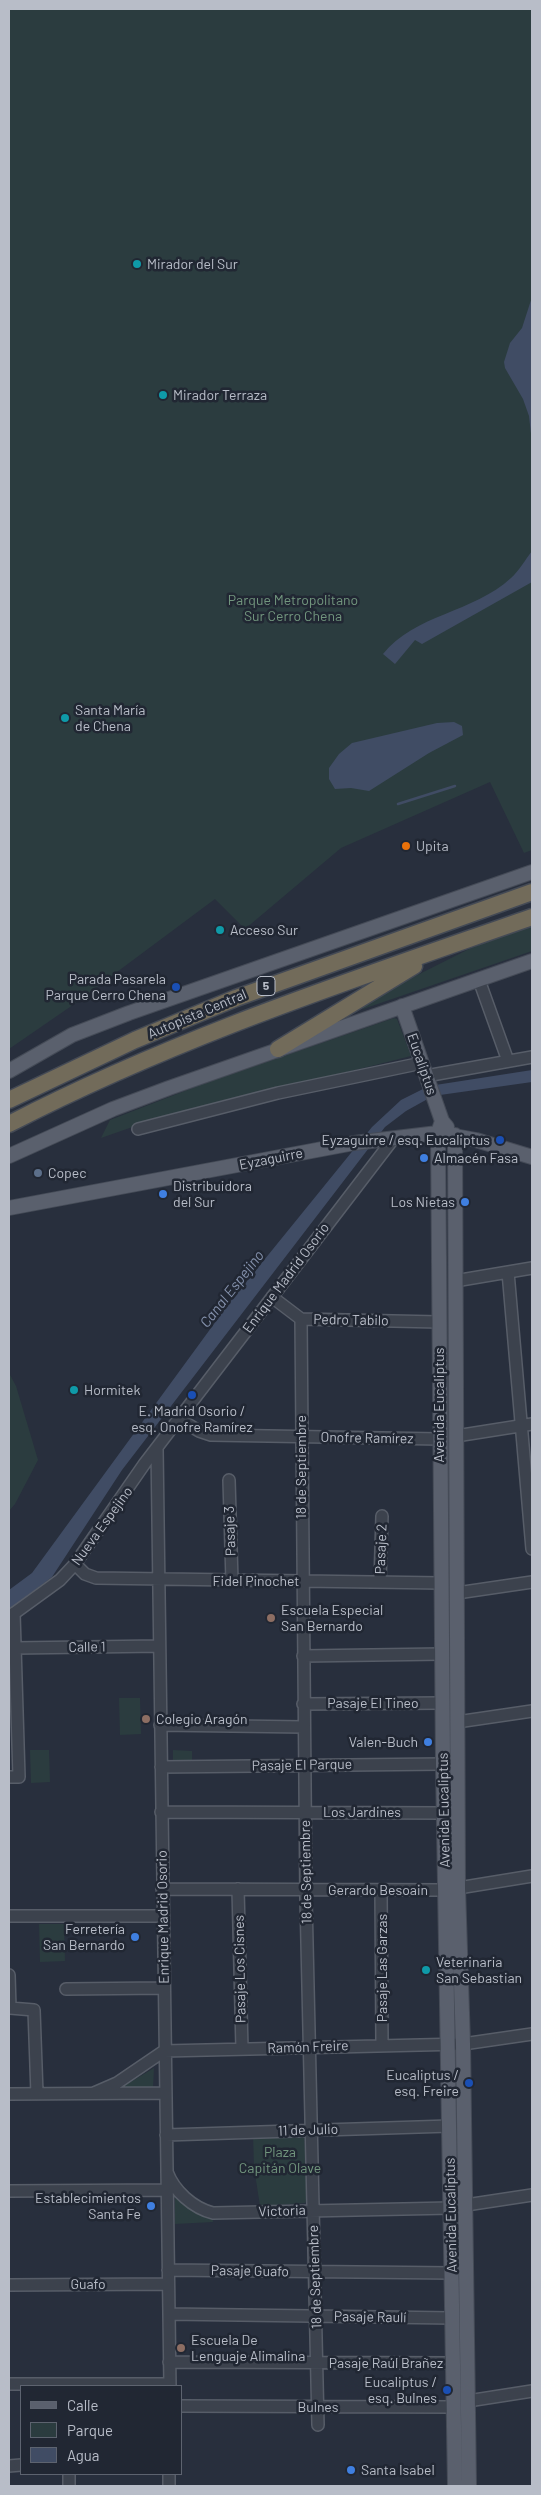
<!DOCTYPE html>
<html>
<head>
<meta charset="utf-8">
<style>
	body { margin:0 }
	#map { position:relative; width:541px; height:2495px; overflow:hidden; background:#282f3d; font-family:Barlow,sans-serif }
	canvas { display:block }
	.frame { position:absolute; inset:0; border:10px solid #b8bdc8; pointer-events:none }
	.legend { position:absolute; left:20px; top:2385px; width:162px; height:90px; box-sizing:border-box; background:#212733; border:1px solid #5d636f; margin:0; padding:6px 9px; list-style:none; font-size:15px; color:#b8bdc8 }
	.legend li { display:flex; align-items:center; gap:10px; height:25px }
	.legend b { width:25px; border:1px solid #5d636f }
</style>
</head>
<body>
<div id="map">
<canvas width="541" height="2495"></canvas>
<div class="frame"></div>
<ul class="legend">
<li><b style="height:6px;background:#5a606d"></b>Calle</li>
<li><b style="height:14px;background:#2b3c3f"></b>Parque</li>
<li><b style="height:14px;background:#404c64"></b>Agua</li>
</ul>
</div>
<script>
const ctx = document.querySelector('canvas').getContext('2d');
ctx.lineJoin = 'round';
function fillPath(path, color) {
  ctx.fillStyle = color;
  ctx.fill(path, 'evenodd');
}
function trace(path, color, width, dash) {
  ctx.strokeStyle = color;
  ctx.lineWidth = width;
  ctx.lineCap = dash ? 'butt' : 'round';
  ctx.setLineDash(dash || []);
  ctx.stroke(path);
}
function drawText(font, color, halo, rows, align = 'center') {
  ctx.font = font + ' Barlow,sans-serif';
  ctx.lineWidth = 5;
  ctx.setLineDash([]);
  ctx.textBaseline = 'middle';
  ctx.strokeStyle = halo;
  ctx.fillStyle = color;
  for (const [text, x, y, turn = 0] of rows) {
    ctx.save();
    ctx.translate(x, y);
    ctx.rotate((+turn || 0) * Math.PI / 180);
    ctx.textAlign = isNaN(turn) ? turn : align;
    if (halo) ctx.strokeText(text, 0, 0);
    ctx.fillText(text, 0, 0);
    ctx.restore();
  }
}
const green = new Path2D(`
	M9 9H532V850L524 853 490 782 341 848 245 929 215 899 70 1007 9 1049Z
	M532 926V951L363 1009 362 1003 473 947Z
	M394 1018 397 1019 411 1056 141 1124 101 1138 110 1120 200 1085Z
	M9 1373 16 1386 38 1460 15 1504 9 1511Z
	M119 1698H140L141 1734 120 1735Z
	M30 1750H49L50 1782 31 1783Z
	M173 1750 192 1751V1764H173Z
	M39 1924H64L65 1961 40 1962Z
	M154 2068 153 2088 117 2090Z
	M253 2134H304L308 2199 305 2203 260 2206 254 2167Z
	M175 2195 212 2217 213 2222 175 2224Z`);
const water = new Path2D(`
	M532 297V443L529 416 523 399 505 368 504 362 510 343 522 328Z
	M532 551V582L422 644 415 640 395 664 383 654C415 614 473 613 511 578 519 571 525 560 532 551Z
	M454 722 462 726 463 735 429 753 369 791 351 788 335 789 329 779V768L339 754 352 743 437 723Z
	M532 1070V1082L433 1096 406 1111 385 1127 122 1470 52 1577 9 1610V1590L32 1573 230 1302 372 1127 401 1100 429 1086Z`);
const stream = new Path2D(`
	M398 804 455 786`);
const minor = new Path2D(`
	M479 980 508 1061
	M426 1076 532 1057
	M138 1129 278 1093 422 1063
	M508 1272 532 1549
	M455 1281 532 1268
	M272 1297 301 1319 439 1322
	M301 1319 306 1899 318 2425
	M179 1419 199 1431 211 1435 439 1439
	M456 1436 532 1424
	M157 1448 170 2386
	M229 1480 232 1581
	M75 1564 85 1574 96 1578 441 1583
	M380 1582 382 1516
	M457 1593 532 1582
	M9 1617 60 1580 75 1564 145 1463 394 1138
	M15 1648 159 1646
	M303 1656 442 1654
	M303 1704 442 1703
	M457 1722 532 1711
	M160 1725 304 1727
	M161 1767 443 1764
	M9 1777H19L14 1613
	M161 1812 444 1813
	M162 1889 446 1890 532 1876
	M238 1889 242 2049
	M381 1890 382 2045
	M9 1916H163
	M9 1975 10 2008 34 2010 37 2094
	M66 1989 164 1988
	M94 2093 117 2083 164 2051 463 2044 532 2034
	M9 2094 165 2093
	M166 2135 450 2126
	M167 2172C174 2191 193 2208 213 2213L451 2208
	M9 2191 167 2190
	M466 2205 532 2195
	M168 2270 452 2273
	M9 2285 168 2284
	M169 2314 452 2318
	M169 2362 453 2363
	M9 2384H170
	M468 2401 532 2391
	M181 2406 454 2407
	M9 2466 21 2465
	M169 2474V2486
	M69 2486V2474`);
const major = new Path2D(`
	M402 1006 442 1121 447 1127
	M9 1071 72 1035 129 1013 532 872
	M442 1121 438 1133 443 1764 455 2486
	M455 1135 458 1888 463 2044 469 2486
	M9 1156 113 1109 169 1088 532 961
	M9 1208 354 1143 438 1133 476 1140 532 1157`);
const highway = new Path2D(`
	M278 1049 414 966
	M9 1100 135 1040 236 998 532 892
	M9 1124C177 1037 355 979 532 917`);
const markers = [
	[137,264,5,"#0f9aa8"],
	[163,395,5,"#0f9aa8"],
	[65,718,5,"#0f9aa8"],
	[406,846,5,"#e8710a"],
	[220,930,5,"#0f9aa8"],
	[176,987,5,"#1a4fb4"],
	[500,1140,5,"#1a4fb4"],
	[424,1158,5,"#3f7fe0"],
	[38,1173,5,"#5c6f8a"],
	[163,1194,5,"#3f7fe0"],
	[465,1202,5,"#3f7fe0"],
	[74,1390,5,"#0f9aa8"],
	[192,1395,5,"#1a4fb4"],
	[271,1618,5,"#8d6e63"],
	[146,1719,5,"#8d6e63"],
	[428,1742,5,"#3f7fe0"],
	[135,1937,5,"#3f7fe0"],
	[426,1970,5,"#0f9aa8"],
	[469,2083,5,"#1a4fb4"],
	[151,2206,5,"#3f7fe0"],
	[181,2348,5,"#8d6e63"],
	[447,2390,5,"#1a4fb4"],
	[351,2470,5,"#3f7fe0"]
];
const shields = [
	[266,986,18]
];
const shieldNames = [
	["5",266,986]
];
const poiNames = [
	["Mirador del Sur",147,264],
	["Mirador Terraza",173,395],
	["Santa María",75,710],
	["de Chena",75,726],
	["Upita",416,846],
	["Acceso Sur",230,930],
	["Parada Pasarela",166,979,"right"],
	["Parque Cerro Chena",166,995,"right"],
	["Eyzaguirre / esq. Eucaliptus",490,1140,"right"],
	["Almacén Fasa",434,1158],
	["Copec",48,1173],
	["Distribuidora",173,1186],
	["del Sur",173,1202],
	["Los Nietas",455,1202,"right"],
	["Hormitek",84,1390],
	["E. Madrid Osorio /",192,1411,"center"],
	["esq. Onofre Ramírez",192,1427,"center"],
	["Escuela Especial",281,1610],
	["San Bernardo",281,1626],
	["Colegio Aragón",156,1719],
	["Valen-Buch",418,1742,"right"],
	["Ferretería",125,1929,"right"],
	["San Bernardo",125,1945,"right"],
	["Veterinaria",436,1962],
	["San Sebastian",436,1978],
	["Eucaliptus /",459,2075,"right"],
	["esq. Freire",459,2091,"right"],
	["Establecimientos",141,2198,"right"],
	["Santa Fe",141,2214,"right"],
	["Escuela De",191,2340],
	["Lenguaje Alimalina",191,2356],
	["Eucaliptus /",437,2382,"right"],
	["esq. Bulnes",437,2398,"right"],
	["Santa Isabel",361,2470]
];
const parkNames = [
	["Parque Metropolitano",293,600],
	["Sur Cerro Chena",293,616],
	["Plaza",280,2152],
	["Capitán Olave",280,2168]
];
const streetNames = [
	["Autopista Central",197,1014,-23],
	["Eucaliptus",422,1064,71],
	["Eyzaguirre",271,1159,-11],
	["Enrique Madrid Osorio",286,1278,-53],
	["Pedro Tabilo",351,1320,1],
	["Avenida Eucaliptus",439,1405,-90],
	["Onofre Ramírez",367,1438,1],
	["18 de Septiembre",301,1467,-90],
	["Nueva Espejino",102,1526,-54],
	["Pasaje 3",230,1531,-92],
	["Pasaje 2",381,1549,-88],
	["Fidel Pinochet",256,1581],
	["Calle 1",87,1647,-1],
	["Pasaje El Tineo",373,1703],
	["Pasaje El Parque",302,1765,-1],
	["Avenida Eucaliptus",444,1810,-91],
	["Los Jardines",362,1812],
	["18 de Septiembre",306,1872,-91],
	["Gerardo Besoain",378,1890],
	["Enrique Madrid Osorio",163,1917,-91],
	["Pasaje Las Garzas",382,1968,-90],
	["Pasaje Los Cisnes",240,1969,-91],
	["Ramón Freire",308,2047,-2],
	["11 de Julio",308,2130,-2],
	["Victoria",282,2211,-2],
	["Avenida Eucaliptus",451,2215,-91],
	["Pasaje Guafo",250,2271,1],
	["18 de Septiembre",315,2277,-92],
	["Guafo",88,2284],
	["Pasaje Raulí",370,2317,1],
	["Pasaje Raúl Brañez",386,2363],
	["Bulnes",318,2407]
];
const waterNames = [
	["Canal Espejino",232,1289,-52]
];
fillPath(green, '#2b3c3f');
fillPath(water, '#404c64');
trace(stream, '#404c64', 2.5);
trace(minor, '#575d68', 14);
trace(major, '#454b57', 16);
trace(highway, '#444a55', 19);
trace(minor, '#3c424d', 11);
trace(major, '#5a606d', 14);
trace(highway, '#726b5a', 16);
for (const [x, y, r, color] of markers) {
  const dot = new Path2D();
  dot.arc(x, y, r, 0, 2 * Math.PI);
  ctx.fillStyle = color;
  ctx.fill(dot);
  trace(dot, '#212733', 2);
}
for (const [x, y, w] of shields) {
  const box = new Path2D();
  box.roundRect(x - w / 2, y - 9.5, w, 19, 4);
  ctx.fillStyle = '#212733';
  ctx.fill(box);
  trace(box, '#b8bdc8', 1);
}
drawText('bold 12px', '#b8bdc8', null, shieldNames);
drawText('14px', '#b8bdc8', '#212733', poiNames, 'left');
drawText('14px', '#72967e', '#212733', parkNames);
drawText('14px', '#b8bdc8', '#212733', streetNames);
drawText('italic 15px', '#8491ac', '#212733', waterNames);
</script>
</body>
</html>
